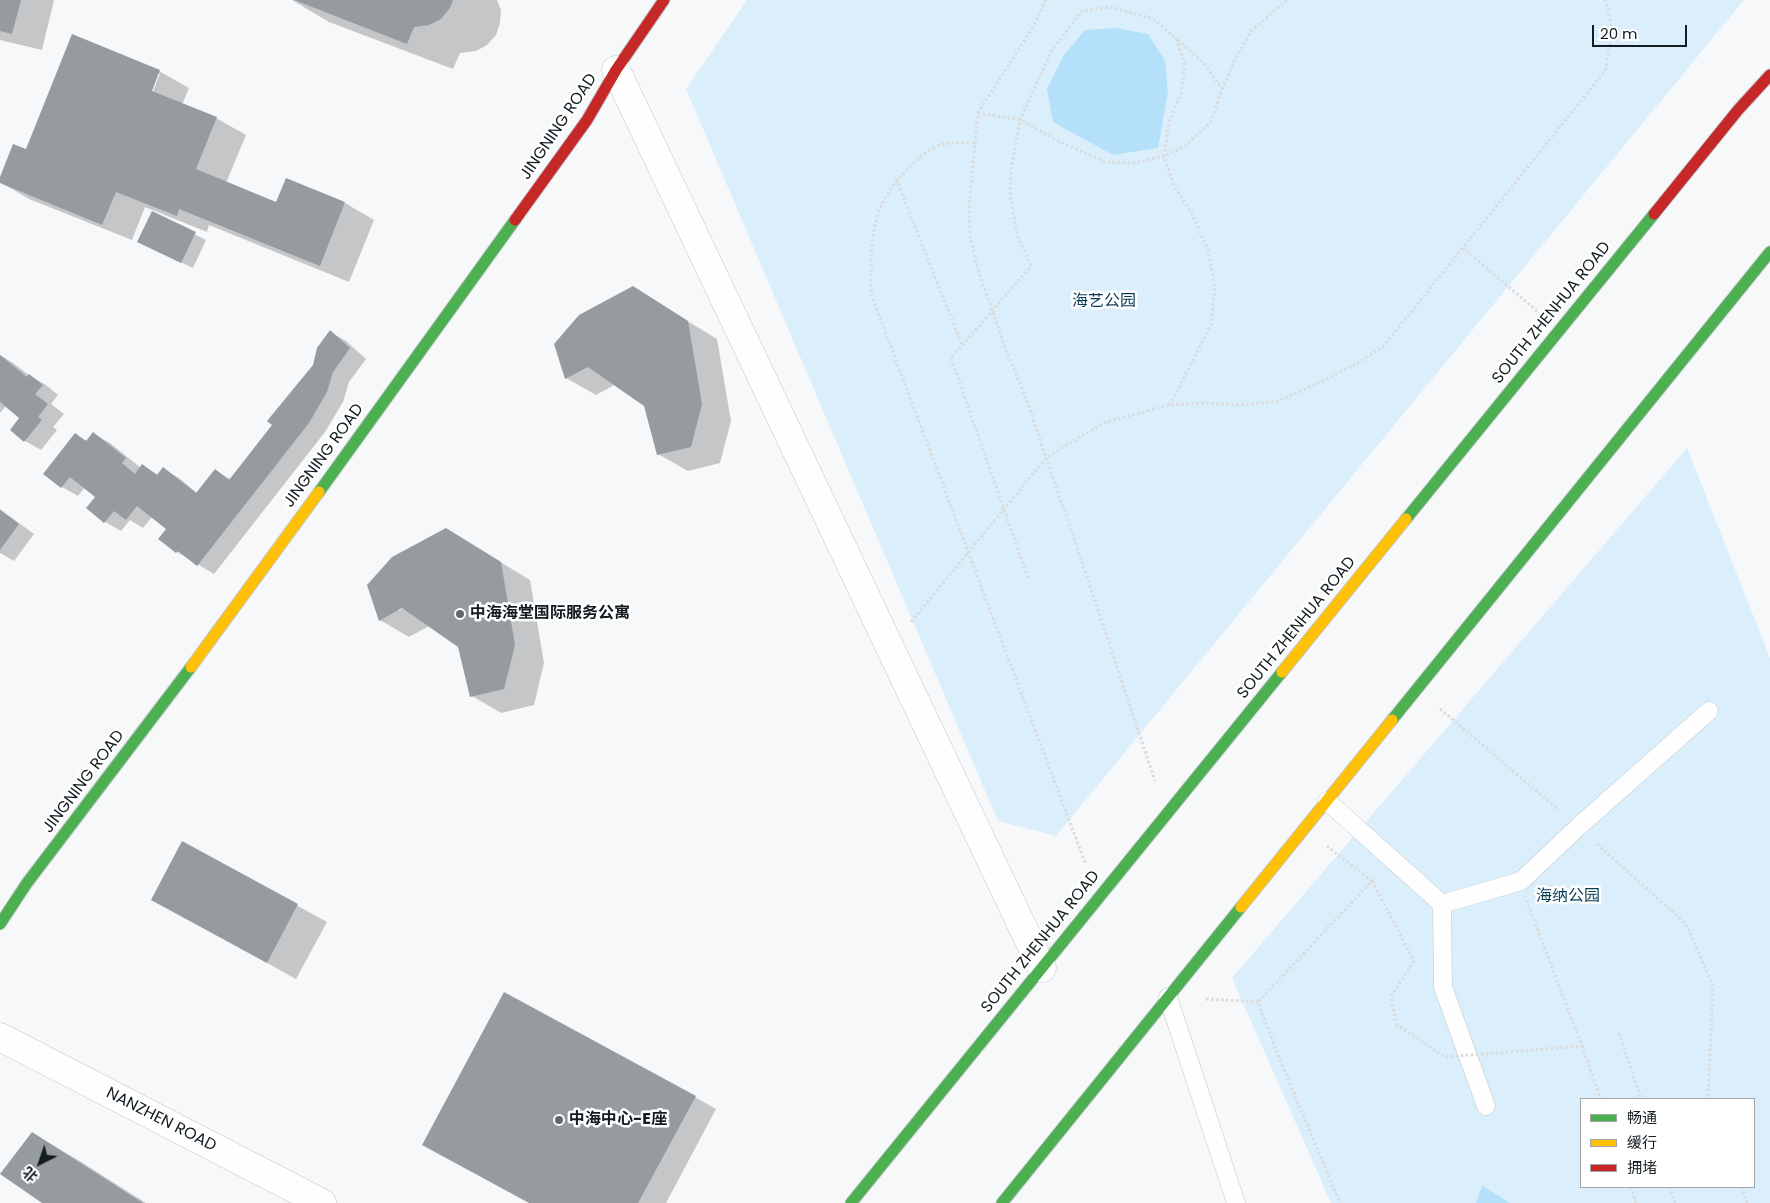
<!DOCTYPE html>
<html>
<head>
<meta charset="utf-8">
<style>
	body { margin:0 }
	#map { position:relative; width:1770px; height:1203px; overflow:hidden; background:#f6f8fa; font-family:Poppins,"Noto Sans SC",sans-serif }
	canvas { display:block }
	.legend { position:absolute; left:1580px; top:1098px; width:175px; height:90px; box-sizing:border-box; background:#fff; border:1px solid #a0a4a6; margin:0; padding:6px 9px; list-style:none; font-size:15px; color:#121c21 }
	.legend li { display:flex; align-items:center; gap:10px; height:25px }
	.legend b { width:25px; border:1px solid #a0a4a6 }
	.north { position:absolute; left:15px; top:1138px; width:50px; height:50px; -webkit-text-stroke:4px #fff; paint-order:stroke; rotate:221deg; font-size:14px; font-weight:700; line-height:20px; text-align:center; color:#121c21 }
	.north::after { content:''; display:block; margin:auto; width:18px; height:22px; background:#121c21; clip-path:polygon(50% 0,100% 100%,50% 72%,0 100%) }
	.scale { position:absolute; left:1592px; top:25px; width:95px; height:22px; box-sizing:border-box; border:2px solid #121c21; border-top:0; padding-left:6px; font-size:15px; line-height:18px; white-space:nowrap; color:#121c21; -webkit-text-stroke:4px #fff; paint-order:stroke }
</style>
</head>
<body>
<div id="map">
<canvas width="1770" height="1203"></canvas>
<ul class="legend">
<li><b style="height:6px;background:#4caf50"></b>畅通</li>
<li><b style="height:6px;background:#ffc107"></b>缓行</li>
<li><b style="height:6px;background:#c62828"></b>拥堵</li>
</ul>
<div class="north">北</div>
<div class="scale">20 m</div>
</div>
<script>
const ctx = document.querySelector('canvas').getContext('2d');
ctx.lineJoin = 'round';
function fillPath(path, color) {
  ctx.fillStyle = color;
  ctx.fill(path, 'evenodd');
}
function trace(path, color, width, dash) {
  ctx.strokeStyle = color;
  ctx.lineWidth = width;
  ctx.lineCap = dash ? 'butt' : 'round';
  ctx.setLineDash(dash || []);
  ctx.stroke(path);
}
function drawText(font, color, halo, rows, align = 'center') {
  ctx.font = font + ' Poppins,"Noto Sans SC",sans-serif';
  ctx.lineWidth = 5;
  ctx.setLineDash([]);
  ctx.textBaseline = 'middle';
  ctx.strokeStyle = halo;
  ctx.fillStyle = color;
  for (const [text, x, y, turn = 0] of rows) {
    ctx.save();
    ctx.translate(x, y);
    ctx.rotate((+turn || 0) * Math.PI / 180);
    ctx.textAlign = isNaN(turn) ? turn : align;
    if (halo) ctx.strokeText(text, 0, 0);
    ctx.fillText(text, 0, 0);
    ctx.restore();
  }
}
const green = new Path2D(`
	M747 0H1744L1056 836 998 821 686 89Z
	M1687 448 1770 658V1203H1331L1232 978ZM1581 1099H1754V1187H1581Z`);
const water = new Path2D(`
	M1116 28 1148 34 1165 61 1168 92 1158 148 1113 155 1053 122 1047 89 1064 55 1085 30Z
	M1482 1186H1483L1510 1203H1476Z`);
const shadow = new Path2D(`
	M0 0H54L42 50 0 40Z
	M292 0H497L501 10 500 23 496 35 487 45 476 51 460 53 453 69 329 22Z
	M159 71 189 88 182 105 216 118 246 135 226 183 277 204 287 180 345 203 374 220 349 282 209 225 207 232 145 207 132 240 29 199 0 182V180L26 150ZM157 73H160L151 97 148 96Z
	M152 213 206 240 193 268 149 247Z
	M633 288 717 339 731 421 720 463 688 471 658 454 645 405 616 384 596 395 566 378Z
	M330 332 346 341 366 359 349 382 343 402 325 432 214 574 177 552 167 529 152 517 143 528 130 520 121 531 105 522 88 508 97 497 85 487 78 496 62 487 76 435 87 441 94 434 110 443 141 468 143 466 158 475 163 469 179 478 197 493 215 470 230 479 274 425 314 366Z
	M0 355 13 363 30 376 46 385 58 395 51 404 64 414 53 427 57 430 41 450 25 441 21 418 6 406 0 413Z
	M0 509 34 534 14 561 0 553Z
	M446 529 530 580 544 663 534 705 501 713 472 696 459 647 429 626 409 637 380 620ZM408 606 398 611V609Z
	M183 843 327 922 296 979 182 916Z
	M695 1097 716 1109 666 1203H530Z
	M32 1133 78 1160 146 1203H44Z`);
const building = new Path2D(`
	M0 0H21L12 34 0 31Z
	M294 0H453L450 8 441 19 429 25 414 27 407 44Z
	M72 34 160 70 152 91 217 117 196 169 276 202 286 178 345 202 320 266 179 209 177 216 116 192 102 225 0 183V177L13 144 26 149Z
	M152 211 196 232 181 263 137 242Z
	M633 286 688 321 702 404 691 447 657 455 644 406 588 367 565 379 554 344 579 315Z
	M330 330 350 348 333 372 327 392 309 423 197 566 178 551 176 553 158 539 166 529 137 506 126 520 114 511 104 523 86 508 95 497 70 477 61 488 43 474 75 433 86 441 93 432 126 458 122 463 135 474 142 464 157 475 163 467 196 493 215 469 229 480 272 425 267 421 313 365 317 348Z
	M0 355 27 377 29 374 43 385 35 394 48 404 38 417 42 420 24 442 10 430 19 418 0 402Z
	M0 510 19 524 0 550Z
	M446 528 501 562 515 645 504 689 470 697 458 647 402 608 379 621 367 585 392 557Z
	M182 841 298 904 267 963 151 900Z
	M504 992 696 1096 638 1203H529L422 1145Z
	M32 1132 143 1203H42L0 1174Z`);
const path = new Path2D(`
	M1046 0 1033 27 978 113 969 206 970 235 977 267 1006 350 1028 403 1046 458 1074 538 1155 781
	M1178 40 1205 64 1222 89
	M978 113 1020 120 1058 141 1105 162 1135 163 1164 156 1185 146 1210 123 1222 90 1236 57 1252 30 1287 0
	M974 143C964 143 953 142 943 144 932 146 920 157 912 165 869 204 871 240 871 294L1086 865
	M896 179 962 345
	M1463 248 1537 311
	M1028 578 951 358 1031 266 1017 234 1010 196 1011 170 1020 120 1052 50 1082 11 1110 7 1154 19 1176 39 1185 64 1181 93 1169 123 1164 156 1174 186 1190 210 1208 250 1215 287 1211 325 1170 405
	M911 622 1046 458 1103 423 1170 405 1205 403 1238 405 1275 402 1308 388 1356 364 1383 347 1605 71C1610 48 1615 22 1605 0
	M1440 709 1559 810
	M1597 844 1686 924 1713 986 1708 1099
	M1327 846 1372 881 1258 1002 1282 1065 1340 1203
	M1372 881 1414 961 1391 997 1396 1024
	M1206 999 1258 1002
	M1619 1033 1641 1099
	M1582 1046 1601 1099
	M1631 1187 1636 1203
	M1669 1187 1675 1203
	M1741 1187 1747 1203`);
const lane = new Path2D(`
	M1327 801 1442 904 1521 881 1578 827 1709 711
	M1442 904 1443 987 1486 1106
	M1168 997 1236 1203`);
const street = new Path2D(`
	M616 70 1042 968
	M0 1037 322 1203`);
const fast = new Path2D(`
	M319 492 515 220
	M1406 519 1654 214
	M1392 720 1770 252
	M0 924 27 883 191 667
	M851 1203 1282 672
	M1002 1203 1241 907`);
const slow = new Path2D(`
	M191 667 319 492
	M1282 672 1406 519
	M1241 907 1392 720`);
const jam = new Path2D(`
	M1654 214 1738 110 1770 75
	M515 220 587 120 616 70 664 0`);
const pathBridge = new Path2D(`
	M1396 1024 1445 1057 1582 1046 1525 897`);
const markers = [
	[460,614,5,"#62696d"],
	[559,1120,5,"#62696d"]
];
const streetNames = [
	["JINGNING ROAD",559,127,-56],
	["SOUTH ZHENHUA ROAD",1552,313,-51],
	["JINGNING ROAD",324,456,-54],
	["SOUTH ZHENHUA ROAD",1297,628,-51],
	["JINGNING ROAD",84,782,-53],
	["SOUTH ZHENHUA ROAD",1041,942,-51],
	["NANZHEN ROAD",161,1120,27]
];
const parkNames = [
	["海艺公园",1104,302],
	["海纳公园",1568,897]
];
const poiNames = [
	["中海海堂国际服务公寓",470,614],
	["中海中心-E座",569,1120]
];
fillPath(green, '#daeffb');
fillPath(water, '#b4e0f9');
fillPath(shadow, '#0003');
fillPath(building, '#959b9f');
trace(lane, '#c1c7cb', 19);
trace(street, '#c1c7cb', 29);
trace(fast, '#c1c7cb', 13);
trace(slow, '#c1c7cb', 13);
trace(jam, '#c1c7cb', 13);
trace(path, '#dadbdc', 3, [2.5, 2.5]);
trace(lane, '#fefefe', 18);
trace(street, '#fefefe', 28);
trace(fast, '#4caf50', 11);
trace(slow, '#ffc107', 11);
trace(jam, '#c62828', 11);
trace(pathBridge, '#dadbdc', 3, [2.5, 2.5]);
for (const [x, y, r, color] of markers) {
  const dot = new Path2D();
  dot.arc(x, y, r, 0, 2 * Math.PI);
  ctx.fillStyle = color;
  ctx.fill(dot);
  trace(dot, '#fff', 2);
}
drawText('16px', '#121c21', '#fff', streetNames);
drawText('16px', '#073c54', '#fff', parkNames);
drawText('bold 16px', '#121c21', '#fff', poiNames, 'left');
</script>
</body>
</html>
